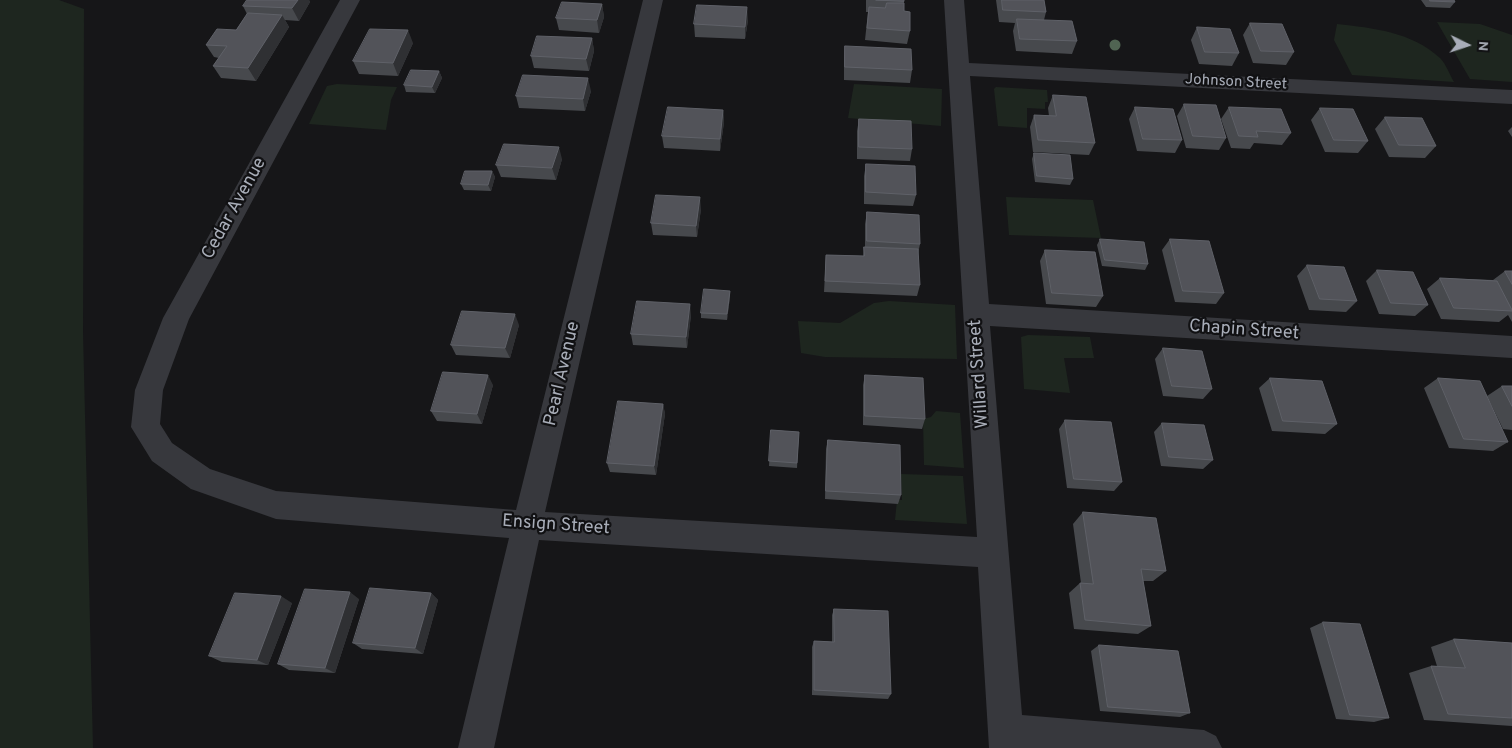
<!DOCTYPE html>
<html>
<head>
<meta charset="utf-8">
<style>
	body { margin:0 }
	#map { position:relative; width:1512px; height:748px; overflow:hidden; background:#161618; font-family:Overpass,sans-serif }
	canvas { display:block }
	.north { position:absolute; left:1442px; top:20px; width:50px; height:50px; -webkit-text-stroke:4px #111113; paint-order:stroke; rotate:94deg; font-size:14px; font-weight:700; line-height:20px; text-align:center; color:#a8adb8 }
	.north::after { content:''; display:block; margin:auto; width:18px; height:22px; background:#a8adb8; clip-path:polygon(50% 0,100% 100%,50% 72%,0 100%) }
</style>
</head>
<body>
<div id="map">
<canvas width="1512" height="748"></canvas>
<div class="north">N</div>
</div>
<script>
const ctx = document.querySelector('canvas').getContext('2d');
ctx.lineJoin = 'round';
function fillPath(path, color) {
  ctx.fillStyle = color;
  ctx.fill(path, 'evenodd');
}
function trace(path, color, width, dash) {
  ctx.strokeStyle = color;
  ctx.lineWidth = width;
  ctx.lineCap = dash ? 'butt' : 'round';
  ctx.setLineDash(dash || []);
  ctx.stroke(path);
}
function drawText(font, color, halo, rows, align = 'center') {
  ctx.font = font + ' Overpass,sans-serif';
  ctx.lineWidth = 4.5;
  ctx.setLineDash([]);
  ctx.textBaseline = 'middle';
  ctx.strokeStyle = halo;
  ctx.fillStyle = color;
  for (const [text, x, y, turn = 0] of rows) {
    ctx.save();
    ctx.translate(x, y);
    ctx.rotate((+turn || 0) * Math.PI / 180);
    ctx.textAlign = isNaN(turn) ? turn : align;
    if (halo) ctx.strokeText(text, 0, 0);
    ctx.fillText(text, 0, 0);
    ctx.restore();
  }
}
const green = new Path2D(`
	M0 0H59L84 9 83 332 93 748H0Z
	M1437 22 1480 24 1512 35V82L1470 79Z
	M1337 24C1373 28 1412 32 1440 58 1446 64 1450 75 1454 82L1352 75 1334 40Z
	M337 84 397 87 391 100 386 130 309 124 327 86Z
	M854 84 942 89 941 126 848 118Z
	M996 87 1047 90 1048 102H1045V109L1027 108V128L998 126 994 89Z
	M1006 197 1093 200 1101 238 1009 235Z
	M889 301 955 305 957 359 825 357 801 353 798 321 840 323 874 303Z
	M1028 335 1090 337 1094 358H1064L1070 393 1024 389 1021 337Z
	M936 411 960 413 964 468 924 465 923 419 931 417Z
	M901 474 963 476 967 524 895 520 897 500H902Z`);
const minor = new Path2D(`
	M340 0H360L189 319 163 390 160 424 172 443 210 469 276 491 516 510 643 0H663L545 512 977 537 944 0H964L969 63 1512 90V104L970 76 989 304 1512 336V358L990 326 1022 715 1204 730 1216 736 1222 748H989L978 567 539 540 494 748H458L509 538 276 519 191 489 152 461 131 427 135 390 163 318Z`);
const trees = [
	[1115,45]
];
const wall = new Path2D(`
	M247 0H309L310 2 299 21 285 20 289 27 256 81 221 78 213 66 219 58 214 57 206 45 236 30 247 14 243 6Z
	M866 0H904V11L910 31 907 44 865 40 868 12H866Z
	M996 0H1044L1046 12 1044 20 1077 41 1072 54 1016 51 1013 31 1015 23 999 22Z
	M1421 0H1454L1455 2 1450 8 1426 7Z
	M602 4 604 17 599 33 559 30 556 18Z
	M748 20 745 39 695 37 694 24Z
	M1250 23 1294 52 1286 65 1253 63 1243 35Z
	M1197 27 1239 53 1232 66 1199 64 1191 40Z
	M592 38 594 51 589 71 534 68 531 56Z
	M413 43 398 76 359 74 353 61Z
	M845 46 912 70 910 83 844 80V59Z
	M439 71 442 78 435 93 406 92 404 85Z
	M591 91 585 111 519 108 516 96Z
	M1053 95 1095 143 1089 155 1033 152 1030 127 1034 115 1049 116 1048 108Z
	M1184 104 1226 138 1219 150 1186 148 1177 116Z
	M1135 107 1182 140 1175 153 1137 151 1129 119Z
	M1229 107 1291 133 1282 145 1254 143 1250 149 1231 148 1221 119Z
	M1320 108 1368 141 1358 153 1325 152 1311 120Z
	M723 110 724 122 720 151 664 148 662 136Z
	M1385 117 1436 146 1425 158 1389 157 1375 129Z
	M859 119 912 149 910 161 857 159V131Z
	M1512 127V137L1508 131Z
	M1034 153 1073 179 1070 185 1035 182 1032 159Z
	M562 159 556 180 501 177 496 165Z
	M866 164 916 195 913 206 864 204V176Z
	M492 171 495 177 491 191 464 190 461 184Z
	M701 209 697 237 653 235 651 223Z
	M867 212 920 244 918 254 920 285 917 296 824 292 826 255 863 256 864 247H865V224Z
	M1100 239 1148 264 1145 270 1102 266 1097 245Z
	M1170 239 1224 293 1216 304 1175 302 1162 250Z
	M1045 250 1103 296 1096 307 1046 304 1040 261Z
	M1307 265 1357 301 1346 312 1309 310 1297 276Z
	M1377 270 1428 305 1415 316 1379 314 1366 281Z
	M1505 271H1512V322L1508 315 1499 322 1441 319 1427 289 1440 278 1493 280Z
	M730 291V297L727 320 701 318V313Z
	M691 315 687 348 633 345 631 334Z
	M519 325 510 358 456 355 451 345Z
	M1163 348 1212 389 1203 399 1163 396 1155 359Z
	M865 375 925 419 922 429 863 425V385Z
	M1270 378 1337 424 1325 434 1272 431 1259 388Z
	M1438 378 1508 442 1493 451 1449 448 1424 388Z
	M493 385 482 424 437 421 431 411Z
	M1502 386H1512V430L1503 429 1487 396Z
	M663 404 665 414 656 475 610 472 607 463Z
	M1065 420 1122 482 1114 491 1067 488 1059 429Z
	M1162 423 1213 460 1203 469 1161 466 1154 432Z
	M771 430 799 432 797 468 769 466Z
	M828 440 901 495 898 504 825 499 826 449Z
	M1083 512 1166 571 1153 581H1143L1151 626 1138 634 1074 629 1069 593 1080 583H1081L1073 524Z
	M431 593 438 600 423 654 362 649 353 643Z
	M359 599 335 673 289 670 278 664Z
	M292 603 268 665 222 662 209 656Z
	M834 609 891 694 888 699 812 695V647L814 641 832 642V615Z
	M1323 622 1389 718 1374 722 1336 719 1310 628Z
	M1454 639 1512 643V726L1424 720 1409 673 1431 666H1437L1431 647Z
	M1099 645 1190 713 1180 717 1100 711 1091 651Z`);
const shadedWall = new Path2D(`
	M298 0H309L310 2 299 21 292 8Z
	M602 4 604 17 599 33 597 20Z
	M747 7 748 20 745 39V27Z
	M282 15 289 27 256 81 248 68Z
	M408 30 413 43 398 76 393 63Z
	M592 38 594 51 589 71 586 59Z
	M439 71 442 78 435 93 432 87Z
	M588 78 591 91 585 111 583 99Z
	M723 110 724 122 720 151V139Z
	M559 147 562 159 556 180 552 168Z
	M492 171 495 177 491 191 488 185Z
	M700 197 701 209 697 237 696 226Z
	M730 291V297L727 320V314Z
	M690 304 691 315 687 348 686 337Z
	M515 314 519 325 510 358 505 348Z
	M488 375 493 385 482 424 477 414Z
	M663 404 665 414 656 475 654 466Z
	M350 592 359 599 335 673 325 668Z
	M431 593 438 600 423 654 415 648Z
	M281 596 292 603 268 665 257 660Z`);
const building = new Path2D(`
	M247 0H298L292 8 243 6Z
	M876 0H904V1Z
	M1002 0H1044L1046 12 1003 10Z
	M1430 0H1454L1455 2 1430 1Z
	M562 2 602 4 597 20 556 18Z
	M887 3H904V11L910 12V31L867 28 869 7 885 8Z
	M697 5 747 7 745 27 694 24Z
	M248 13 282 15 248 68 213 66 227 46 206 45 217 29 236 30Z
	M1017 19 1072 21 1077 41 1020 39Z
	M1250 23 1282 24 1294 52 1261 51Z
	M1197 27 1230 29 1239 53 1205 52Z
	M370 29 408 30 393 63 353 61Z
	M537 36 592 38 586 59 531 56Z
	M845 46 911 49 912 70 845 67Z
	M411 70 439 71 432 87 404 85Z
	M523 75 588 78 583 99 516 96Z
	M1053 95 1086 97 1095 143 1038 140 1034 115 1056 116Z
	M1184 104 1216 105 1226 138 1193 136Z
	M668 107 723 110 720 139 662 136Z
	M1135 107 1173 109 1182 140 1143 139Z
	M1229 107 1281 109 1291 133 1256 131 1258 137 1239 136Z
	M1320 108 1353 109 1368 141 1334 140Z
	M1385 117 1422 118 1436 146 1399 145Z
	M859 119 911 121 912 149 859 147Z
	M504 144 559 147 552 168 496 165Z
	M1034 153 1070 155 1073 179 1037 176Z
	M866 164 915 166 916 195 866 192Z
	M465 171H492L488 185 461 184Z
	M656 195 700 197 696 226 651 223Z
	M867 212 919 215 920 244 867 241Z
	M1100 239 1144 242 1148 264 1105 260Z
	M1170 239 1209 241 1224 293 1183 291Z
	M864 247 918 249 920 285 825 281 826 255 864 256Z
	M1045 250 1095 252 1103 296 1052 293Z
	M1307 265 1344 267 1357 301 1320 299Z
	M1377 270 1413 272 1428 305 1391 303Z
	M1505 271H1512V284Z
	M1440 278 1497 281 1512 310V311L1454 308Z
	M704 289 730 291 727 314 701 313Z
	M637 301 690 304 686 337 631 334Z
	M462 311 515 314 505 348 451 345Z
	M1163 348 1202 351 1212 389 1172 386Z
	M443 372 488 375 477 414 431 411Z
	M865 375 923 378 925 419 865 416Z
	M1270 378 1322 381 1337 424 1283 421Z
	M1438 378 1480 381 1508 442 1464 439Z
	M1502 386H1512V406Z
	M618 401 663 404 654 466 607 463Z
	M1065 420 1111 422 1122 482 1074 479Z
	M1162 423 1204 425 1213 460 1169 457Z
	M771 430 799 432 797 463 769 461Z
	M828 440 900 445 901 495 826 491Z
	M1083 512 1156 518 1166 571 1141 569 1151 626 1085 620 1080 583 1093 584Z
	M370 588 431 593 415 648 353 643Z
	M305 589 350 592 325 668 278 664Z
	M235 593 281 596 257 660 209 656Z
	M834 609 888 611 891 694 814 690V641L834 642Z
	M1323 622 1360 624 1389 718 1350 715Z
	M1454 639 1512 643V718L1448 714 1431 666 1465 668Z
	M1099 645 1178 651 1190 713 1108 707Z`);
const farStreetnames = [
	["Johnson Street",1236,83,3]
];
const streetNames = [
	["Cedar Avenue",235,209,-61],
	["Chapin Street",1244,331,4],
	["Pearl Avenue",563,374,-77],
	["Willard Street",980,374,-94],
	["Ensign Street",556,526,4]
];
fillPath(green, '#1e261f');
fillPath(minor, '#37383d');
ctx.fillStyle = '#506452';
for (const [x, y] of trees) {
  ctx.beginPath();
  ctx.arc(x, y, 5.5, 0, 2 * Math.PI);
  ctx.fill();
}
fillPath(wall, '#47494d');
fillPath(shadedWall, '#2f3033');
fillPath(building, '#525359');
trace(building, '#5f6168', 1);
drawText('15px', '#a8adb8', '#111113', farStreetnames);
drawText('18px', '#a8adb8', '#111113', streetNames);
</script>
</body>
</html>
